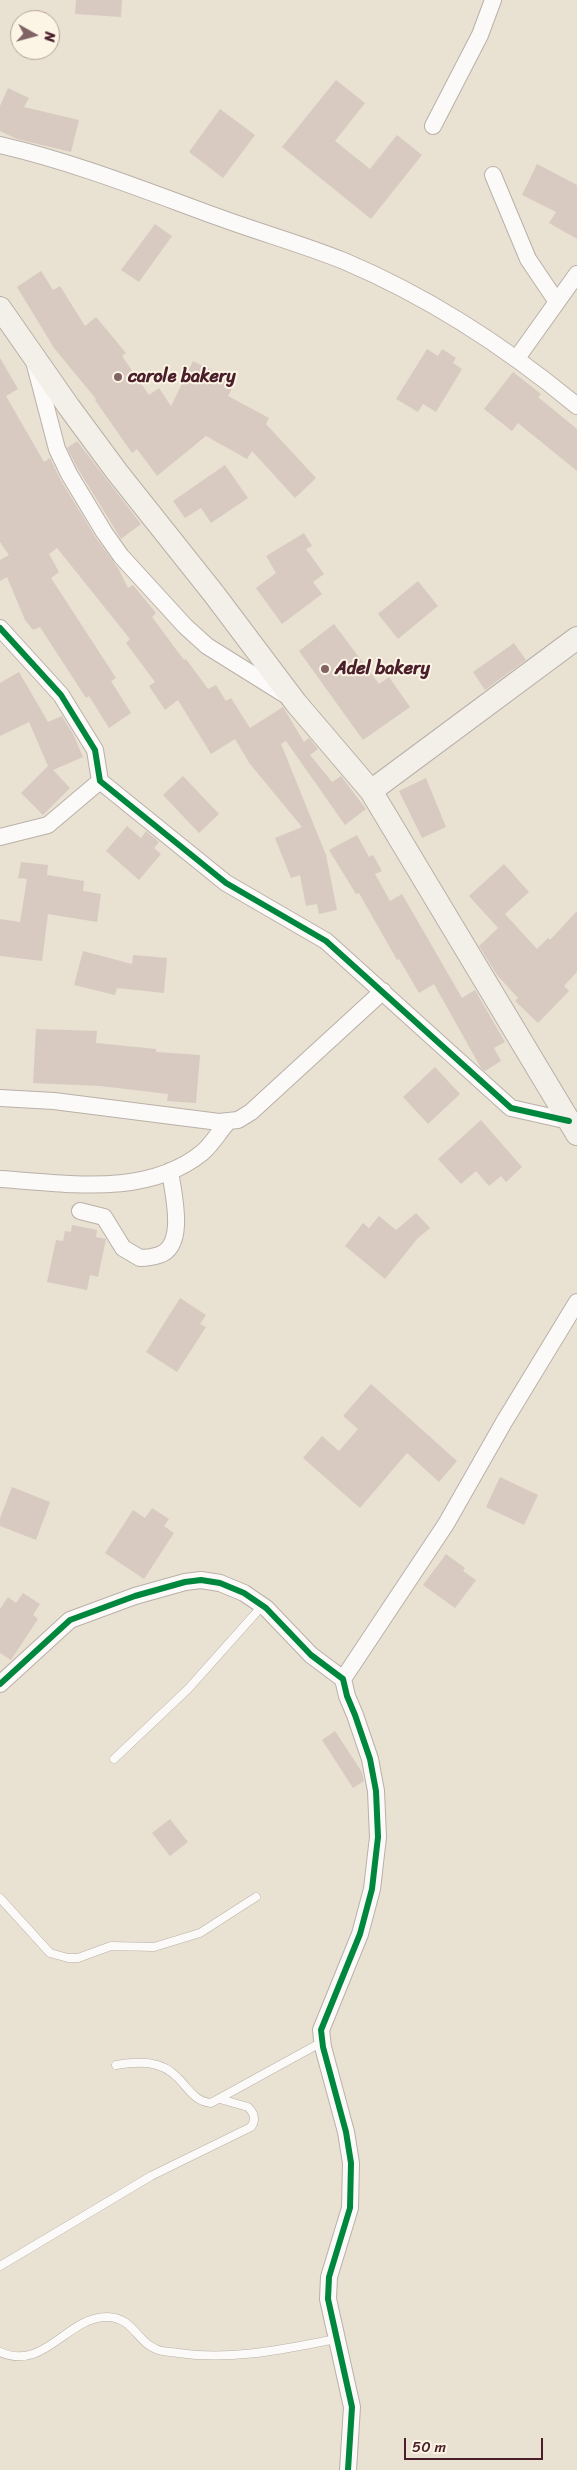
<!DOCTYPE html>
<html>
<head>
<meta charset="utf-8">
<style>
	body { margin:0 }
	#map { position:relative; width:577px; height:2470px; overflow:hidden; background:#e9e1d2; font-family:Sriracha,sans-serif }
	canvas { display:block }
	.north { position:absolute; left:10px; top:10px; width:50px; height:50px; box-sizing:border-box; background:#fcf5e5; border:1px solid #b59f9b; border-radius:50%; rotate:97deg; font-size:14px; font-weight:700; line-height:20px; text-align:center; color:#4a1f2b }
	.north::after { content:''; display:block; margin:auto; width:18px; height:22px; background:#826365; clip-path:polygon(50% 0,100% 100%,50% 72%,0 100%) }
	.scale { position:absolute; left:404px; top:2438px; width:139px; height:22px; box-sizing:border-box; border:2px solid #4a1f2b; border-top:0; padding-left:6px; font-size:15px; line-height:18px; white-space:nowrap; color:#4a1f2b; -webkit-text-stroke:4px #fcf5e5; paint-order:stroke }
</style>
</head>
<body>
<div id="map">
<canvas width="577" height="2470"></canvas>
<div class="north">N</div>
<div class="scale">50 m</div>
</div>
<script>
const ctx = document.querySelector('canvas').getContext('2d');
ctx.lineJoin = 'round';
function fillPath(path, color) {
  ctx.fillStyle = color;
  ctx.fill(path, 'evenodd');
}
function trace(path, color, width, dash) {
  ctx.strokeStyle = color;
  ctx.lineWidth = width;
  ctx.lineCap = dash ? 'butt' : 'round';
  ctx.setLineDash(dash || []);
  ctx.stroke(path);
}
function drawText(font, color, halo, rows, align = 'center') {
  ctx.font = font + ' Sriracha,sans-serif';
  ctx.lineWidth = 4;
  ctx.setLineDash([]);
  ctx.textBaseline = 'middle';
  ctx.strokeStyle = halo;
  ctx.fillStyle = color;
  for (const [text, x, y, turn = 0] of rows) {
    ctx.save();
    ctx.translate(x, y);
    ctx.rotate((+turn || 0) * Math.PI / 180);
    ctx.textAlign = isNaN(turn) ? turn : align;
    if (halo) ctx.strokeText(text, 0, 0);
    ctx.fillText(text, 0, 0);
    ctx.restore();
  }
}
const building = new Path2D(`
	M76 0H122L121 17 75 14Z
	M336 80 365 103 335 141 370 169 397 135 422 155 371 219 282 147Z
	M8 88 29 98 24 107 79 120 71 152 17 139 0 131V106Z
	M220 109 255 135 223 178 189 152Z
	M537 164 577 185V239L549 223 556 212 522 195Z
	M155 224 172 236 139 282 121 270Z
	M41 271 53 290 60 286 85 326 96 317 126 353 122 356 149 395 159 388 171 406 193 361 235 382 228 396 269 418 266 424 316 478 295 498 252 451 247 459 206 436 157 476 137 449 132 453 95 400 96 399 54 348 17 287Z
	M427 349 438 356 442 349 456 358 453 363 462 369 436 412 423 404 418 412 396 399Z
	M0 358 18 389 6 396 44 462 50 458 60 479 96 538 118 568 128 588 133 585 156 613 152 617 184 660 186 659 208 689 216 685 226 701 231 698 250 728 283 707 304 742 309 738 318 749 310 755 332 782 341 776 366 809 345 825 286 741 281 744 326 855 337 910 319 914 317 904 306 906 300 875 291 878 275 838 302 827 250 764 235 739 211 754 178 700 165 710 149 686 155 682 126 643 130 639 57 548 49 554 59 572 51 578 116 678 111 681 131 713 109 728 89 696 86 698 40 627 33 630 25 620 7 577 0 581V560L9 555 0 542Z
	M513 372 541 394 538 397 577 429V471L518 423 512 431 484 409Z
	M77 441 141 524 121 539 78 469 67 448Z
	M225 465 248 498 211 523 201 508 185 518 173 501Z
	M304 533 312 546 306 549 324 574 313 582 322 594 282 624 256 588 276 573 266 556Z
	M418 581 438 606 398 639 378 614Z
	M334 624 379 684 389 677 410 707 363 740 299 651Z
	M514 643 526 660 485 690 473 672Z
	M19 672 48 722 62 716 73 734 83 757 53 770 70 788 43 815 21 793 48 766 29 722 0 736V683Z
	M183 776 219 814 199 833 163 795Z
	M426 778 446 827 422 838 399 791Z
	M127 826 141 838 146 831 159 842 154 848 161 854 139 880 106 851Z
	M357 835 369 857 373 855 382 871 375 874 390 901 402 894 462 998 475 990 505 1042 494 1048 501 1061 485 1071 481 1068 434 984 419 993 399 959 397 960 359 893 356 894 329 850Z
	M21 862 48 865 47 875 84 881 83 891 101 894 97 922 48 914 42 961 0 956V919L20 922 27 879 18 878Z
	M504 864 529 892 505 914 537 949 548 938 550 940 577 911V972L564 986 569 991 538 1023 515 1001 518 998 497 975 479 946 498 928 469 896Z
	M83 951 132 964 133 955 167 958 164 993 117 988 115 995 74 985Z
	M36 1029 97 1031 96 1043 156 1049V1052L200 1055 196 1103 167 1101 168 1094 100 1086 33 1083Z
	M435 1067 460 1094 428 1124 403 1097Z
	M481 1120 522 1167 506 1182 501 1176 489 1186 476 1171 461 1184 438 1159Z
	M416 1213 430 1228 417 1239 385 1279 345 1246 363 1223 369 1228 379 1216 396 1230Z
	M72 1225 97 1230 96 1237 106 1239 98 1277 90 1275 87 1290 47 1282 56 1240 63 1241 65 1231 71 1232Z
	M180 1298 206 1315 200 1324 206 1327 177 1372 146 1352Z
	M371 1384 457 1461 439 1482 407 1453 360 1508 303 1458 322 1436 339 1451 358 1429 343 1416Z
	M500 1477 538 1495 524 1525 486 1507Z
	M12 1487 50 1502 36 1540 0 1526V1518Z
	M152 1508 169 1519 164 1526 174 1533 144 1579 105 1553 133 1510 145 1518Z
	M446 1554 465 1568 463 1571 476 1580 455 1608 423 1585Z
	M23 1593 40 1604 33 1615 38 1619 11 1660 0 1653V1609L8 1597 16 1603Z
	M335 1731 362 1772 364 1781 353 1788 322 1740Z
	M170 1819 188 1842 170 1856 152 1833Z`);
const lane = new Path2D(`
	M114 1759 188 1689 263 1605
	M0 1898 50 1953 68 1958H78L111 1946 154 1947 200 1933 256 1897
	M116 2065C139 2061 161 2060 178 2078 189 2089 194 2101 211 2103L322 2042
	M0 2266 151 2176 251 2127C256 2120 255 2114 248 2107L220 2099
	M0 2352C45 2372 66 2317 107 2317 133 2317 137 2342 156 2349 162 2352 171 2352 178 2353 232 2361 284 2349 336 2339`);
const street = new Path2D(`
	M433 126 480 35 493 0
	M0 145C74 162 144 190 215 216 258 232 302 244 344 261 429 297 506 347 577 406
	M493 175 528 259 557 302
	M517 358 577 274
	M35 365 57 449 69 474 104 532 121 556 185 626 207 646 284 694
	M0 628 61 695 95 750 100 781 226 883 326 941 511 1108 569 1121
	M0 837 48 825 100 781
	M0 1098 54 1101 219 1122 238 1120 251 1112 383 991
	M0 1179C66 1183 147 1198 203 1152 212 1144 219 1132 227 1123
	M80 1211 104 1217 123 1248 140 1258C146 1258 153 1257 159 1255 187 1246 173 1193 170 1171
	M343 1679 446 1524 504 1422 577 1302
	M0 1684 70 1620 135 1596 185 1582 201 1580 220 1583 244 1593 266 1608 311 1655 343 1679 347 1696 355 1715 370 1759 376 1791 378 1837 372 1889 360 1934 321 2030 323 2047 346 2132 351 2163 350 2208 329 2277 328 2299 352 2407 348 2470`);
const secondary = new Path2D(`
	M0 308 69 407 117 472 214 594 296 703 371 791 577 1134
	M371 791 577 638`);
const cycleway = new Path2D(`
	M0 628 61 695 95 750 100 781 226 883 326 941 511 1108 569 1121
	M0 1684 70 1620 135 1596 185 1582 201 1580 220 1583 244 1593 266 1608 311 1655 343 1679 347 1696 355 1715 370 1759 376 1791 378 1837 372 1889 360 1934 321 2030 323 2047 346 2132 351 2163 350 2208 329 2277 328 2299 352 2407 348 2470`);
const markers = [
	[118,377,5,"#826365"],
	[325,669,5,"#826365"]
];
const poiNames = [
	["carole bakery",128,377],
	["Adel bakery",335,669]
];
fillPath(building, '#d8cac0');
trace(lane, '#b9b0a8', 9);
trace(street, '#b9b0a8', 18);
trace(secondary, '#b9b0a8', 24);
trace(lane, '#fcfaf8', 8);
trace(street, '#fcfaf8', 16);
trace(secondary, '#f3f0ea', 22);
trace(cycleway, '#00873e', 6);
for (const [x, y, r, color] of markers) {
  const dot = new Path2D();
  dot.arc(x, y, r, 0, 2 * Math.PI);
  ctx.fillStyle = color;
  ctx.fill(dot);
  trace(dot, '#fcf5e5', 2);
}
drawText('bold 18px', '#4a1f2b', '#fcf5e5', poiNames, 'left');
</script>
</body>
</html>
